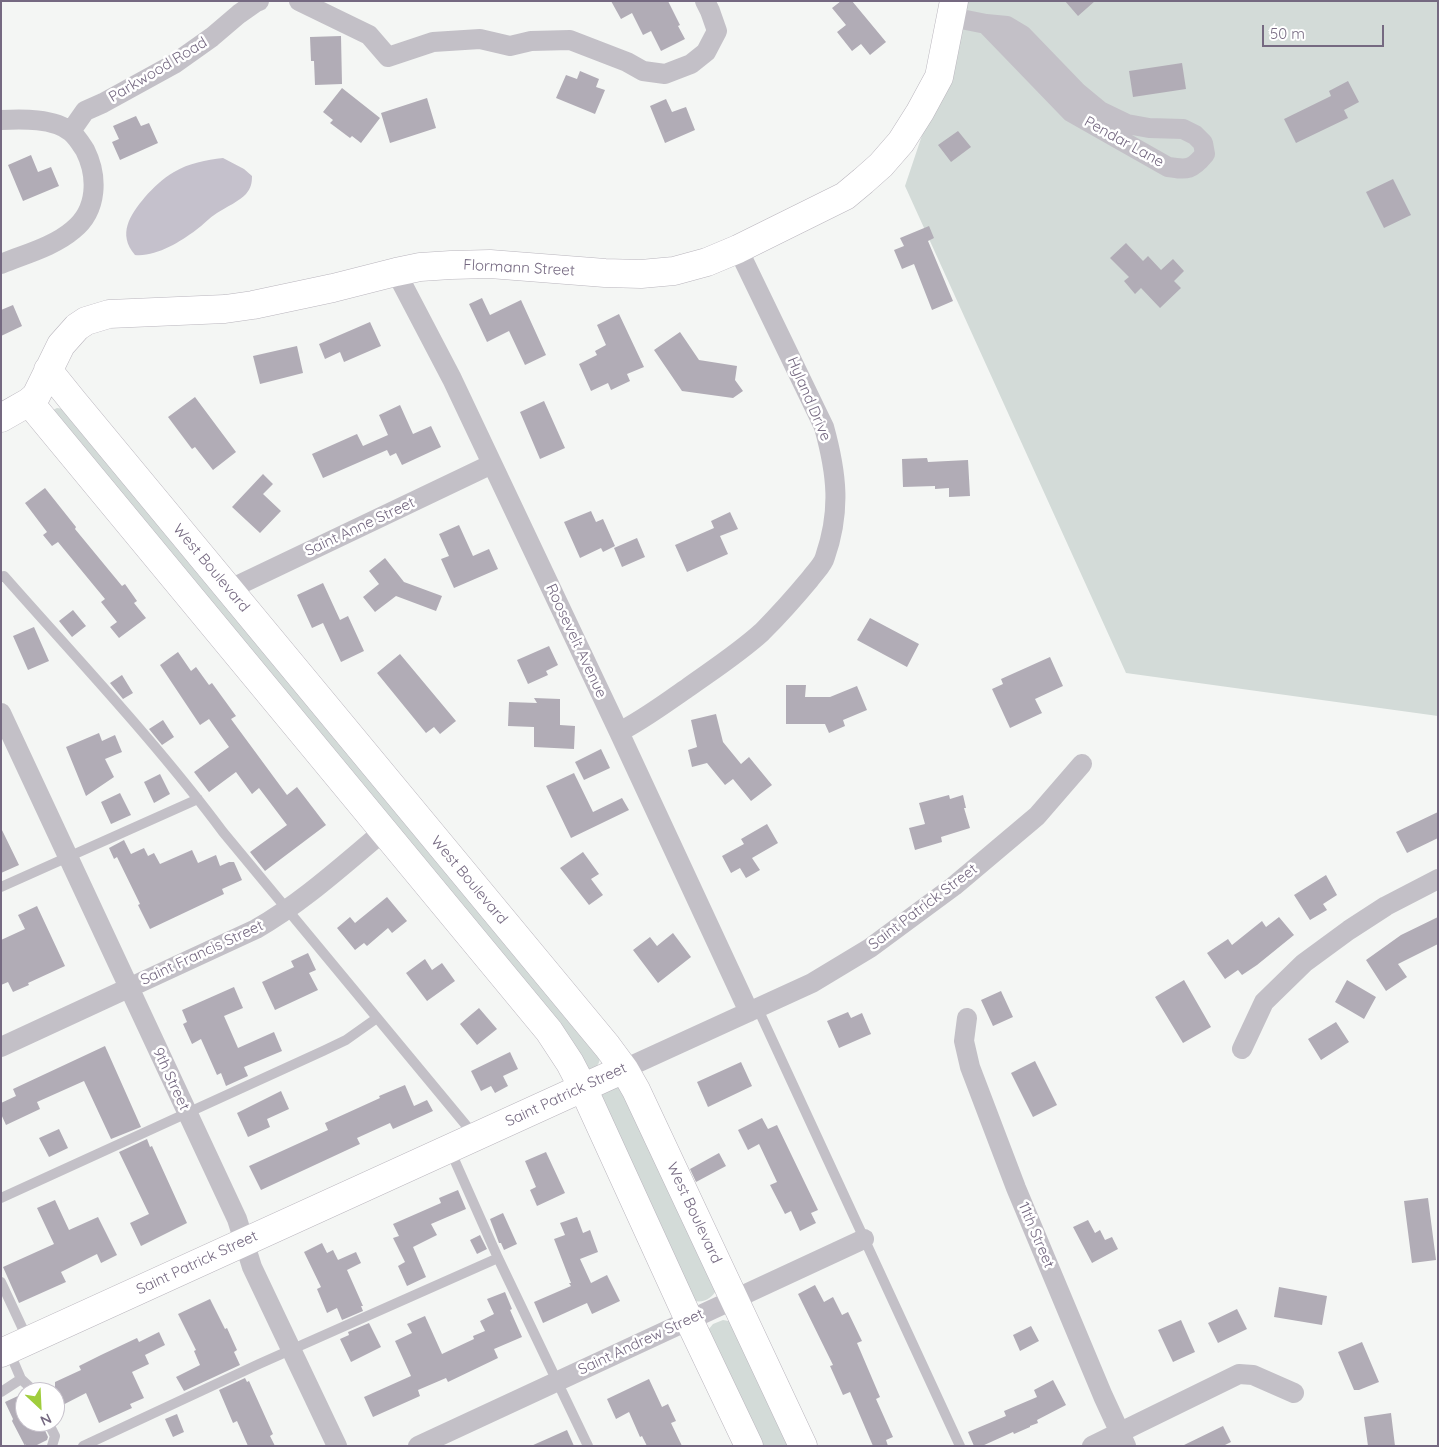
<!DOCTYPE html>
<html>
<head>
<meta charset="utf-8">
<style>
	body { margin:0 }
	#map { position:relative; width:1439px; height:1447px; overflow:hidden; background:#f4f6f4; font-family:Quicksand,sans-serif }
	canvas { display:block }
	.frame { position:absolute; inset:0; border:2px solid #756981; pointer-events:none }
	.north { position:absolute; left:15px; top:1382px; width:50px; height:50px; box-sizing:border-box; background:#fff; border:1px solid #c8c3cd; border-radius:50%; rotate:155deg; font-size:14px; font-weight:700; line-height:20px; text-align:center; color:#756981 }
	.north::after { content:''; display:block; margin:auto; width:18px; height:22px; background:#a0cd3d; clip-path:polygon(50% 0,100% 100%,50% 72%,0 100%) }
	.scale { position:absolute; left:1262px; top:25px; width:122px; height:22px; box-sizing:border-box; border:2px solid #756981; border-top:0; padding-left:6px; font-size:15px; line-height:18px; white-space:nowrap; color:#756981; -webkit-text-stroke:4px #fff; paint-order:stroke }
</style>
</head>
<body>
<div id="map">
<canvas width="1439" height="1447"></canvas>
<div class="frame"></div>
<div class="north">N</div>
<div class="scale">50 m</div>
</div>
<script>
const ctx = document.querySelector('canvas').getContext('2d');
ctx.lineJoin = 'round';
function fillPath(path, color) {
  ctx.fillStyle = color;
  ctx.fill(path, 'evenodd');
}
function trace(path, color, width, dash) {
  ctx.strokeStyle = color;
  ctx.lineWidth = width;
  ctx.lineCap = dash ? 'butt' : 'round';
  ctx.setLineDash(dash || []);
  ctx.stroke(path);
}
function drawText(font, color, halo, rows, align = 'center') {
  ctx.font = font + ' Quicksand,sans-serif';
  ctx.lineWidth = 5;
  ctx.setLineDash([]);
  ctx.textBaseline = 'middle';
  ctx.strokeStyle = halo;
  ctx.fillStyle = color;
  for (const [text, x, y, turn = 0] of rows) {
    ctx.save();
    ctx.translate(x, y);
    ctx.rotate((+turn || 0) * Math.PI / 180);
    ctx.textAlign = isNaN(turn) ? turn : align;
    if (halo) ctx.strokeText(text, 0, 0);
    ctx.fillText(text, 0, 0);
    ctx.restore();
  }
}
const green = new Path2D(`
	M967 1H1438V716L1126 673 905 186Z
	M57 408 64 409 600 1056C600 1064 596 1070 587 1069L51 414 53 410Z
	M616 1087 623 1089 717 1289C712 1298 705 1303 694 1301L598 1099 602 1092Z
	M723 1320 734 1322 794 1446H757L708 1330 713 1324Z`);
const water = new Path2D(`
	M223 158 244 169 252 176C252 183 251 188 246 194 241 200 225 208 217 213 209 218 203 225 196 230 180 242 156 257 135 255 117 234 130 215 145 197 153 188 163 178 174 172 189 163 206 160 223 158Z`);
const building = new Path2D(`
	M611 1H668L680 25 678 26 685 39 661 51 651 31 643 35 632 13 621 19Z
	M841 1H852L886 42 870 55 861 44 852 51 837 32 846 25 832 8Z
	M1065 1H1095L1078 16Z
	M341 36 342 84 315 85 314 61H311L310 37Z
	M1182 63 1186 89 1133 97 1129 71Z
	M580 71 599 79 596 87 605 90 595 114 556 98 566 75 577 79Z
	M1348 81 1359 102 1344 110 1348 118 1296 143 1284 119 1331 96 1329 91Z
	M342 88 380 118 361 143 352 136 350 138 330 123 333 120 323 112Z
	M427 98 436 128 390 143 381 113Z
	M666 99 672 112 686 107 695 130 665 143 650 106Z
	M136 116 141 126 149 123 158 143 120 160 112 142 119 139 113 126Z
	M958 131 971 147 951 162 938 145Z
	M31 155 38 172 51 167 59 186 23 201 8 165Z
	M1393 179 1411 215 1384 228 1366 192Z
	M929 226 934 238 928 241 953 301 932 310 914 264 902 269 894 250 904 246 900 238Z
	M1126 243 1143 261 1148 256 1161 270 1173 259 1184 271 1174 281 1181 288 1160 308 1141 288 1135 294 1124 281 1129 277 1110 258Z
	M482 298 490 315 521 300 546 355 525 365 509 331 487 342 469 304Z
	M13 305 22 326 1 336V310Z
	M619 314 644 367 627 374 630 381 611 390 608 383 591 391 579 364 597 355 595 351 606 345 597 325Z
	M370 322 381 346 344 362 340 352 325 359 319 344Z
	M680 332 699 360 737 366 735 380 743 391 733 398 682 391 654 350Z
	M297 346 303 373 260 384 253 356Z
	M195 397 236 452 213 470 195 447 192 449 168 417Z
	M544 401 565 448 540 459 520 412Z
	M400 405 413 434 431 426 441 447 402 465 396 453 390 456 387 450 323 478 312 454 357 434 363 446 388 435 379 415Z
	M927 458 928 462 968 460 970 496 949 497V488L935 489V486L903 487 902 459Z
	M263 474 273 484 263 494 281 511 260 533 232 507Z
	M45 488 76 527 75 529 122 586 125 584 137 601 134 603 146 618 119 638 110 627 117 622 101 602 105 599 58 542 52 546 43 535 47 532 25 503Z
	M591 511 596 522 603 519 615 546 603 552 601 548 580 558 564 522Z
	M730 512 738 529 720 536 728 554 687 572 675 545 714 528 711 521Z
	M459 525 473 556 489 549 498 569 454 588 441 559 449 556 439 534Z
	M637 538 645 557 622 567 614 548Z
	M385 558 404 582 442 596 436 611 396 596 375 612 363 597 379 584 369 571Z
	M323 583 340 620 348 616 364 651 341 662 323 623 312 628 297 595Z
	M73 610 86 626 72 637 59 621Z
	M870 618 919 644 907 667 857 640Z
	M34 627 49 661 28 670 13 636Z
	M549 646 558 665 546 671 548 675 528 684 517 660Z
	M178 652 191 671 196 667 209 685 212 683 236 716 231 719 287 795 297 787 326 825 265 871 250 852 287 825 259 788 252 794 236 772 209 792 194 772 229 747 209 719 200 725 160 665Z
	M400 654 456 721 440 734 434 727 426 733 377 673Z
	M1050 657 1063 686 1035 699 1042 713 1010 728 992 689 1003 684 1001 679Z
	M122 675 133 693 123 699 110 683Z
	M786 685H806L805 697H830L857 686 867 710 843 720 845 726 829 733 825 724H786Z
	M534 698 560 699V725L575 726 574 749 534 747V727L508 726 509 702 537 703Z
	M716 714 723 742 741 764 749 757 772 785 751 801 733 779 725 785 707 763 692 767 688 750 697 747 691 720Z
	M163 720 174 737 162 745 149 729Z
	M99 733 102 741 115 735 122 752 105 759 114 777 86 796 66 747Z
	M601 749 610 768 584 780 575 762Z
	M574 773 593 812 622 798 629 810 571 838 546 786Z
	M160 774 170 794 154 803 144 782Z
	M120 793 131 815 111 824 101 802Z
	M949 795 950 799 963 795 966 808H964L970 828 941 837 942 842 915 850 909 828 925 824 919 803Z
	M1438 812V838L1407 853 1396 832Z
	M767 824 778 843 752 858 760 870 746 878 740 868 731 873 722 856 744 844 741 839Z
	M1 828 19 865 1 873Z
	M124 840 131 854 144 848 148 856 154 853 160 864 192 850 198 863 216 855 220 866 229 862H234L242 880 222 889 224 894 150 929 138 905 140 904 117 857 114 859 109 848Z
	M583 852 599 874 591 879 603 895 589 905 560 868Z
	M1326 875 1337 895 1323 904 1327 910 1310 920 1294 895Z
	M387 897 407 921 392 933 388 928 367 946 364 943 355 950 337 928 350 917 355 923Z
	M37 906 65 966 28 983 29 985 13 992 8 982 1 985V940L25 929 18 915Z
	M1279 917 1294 935 1257 965 1242 975 1238 970 1225 979 1207 953 1228 939 1232 945 1262 921 1266 927Z
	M1438 917V944L1398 964 1407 977 1386 991 1366 960 1401 935Z
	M673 933 691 957 658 983 633 950 650 937 657 946Z
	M308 953 316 970 309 973 318 990 275 1010 262 982 294 967 291 961Z
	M425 959 432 970 442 963 455 981 427 1001 406 973Z
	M1184 980 1211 1027 1183 1043 1155 997Z
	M1347 980 1376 997 1364 1019 1335 1002Z
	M234 987 243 1008 224 1016 238 1048 274 1032 282 1051 244 1067 248 1076 226 1086 221 1073 217 1075 201 1039 192 1044 183 1024 187 1022 182 1010Z
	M1001 991 1013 1017 993 1026 981 1000Z
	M479 1008 497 1029 477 1045 460 1024Z
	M848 1012 851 1018 862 1013 871 1034 839 1048 827 1021Z
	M1336 1022 1349 1042 1321 1060 1308 1039Z
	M105 1046 141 1127 111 1139 84 1081 37 1102 40 1109 6 1125 1 1114V1103L16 1096 13 1089Z
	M510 1052 518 1069 503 1076 508 1086 495 1093 491 1086 481 1091 471 1071Z
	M1035 1061 1057 1105 1033 1117 1011 1073Z
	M741 1062 752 1086 708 1107 697 1082Z
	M405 1085 414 1106 427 1100 433 1111 393 1129 390 1123 357 1138 360 1144 261 1190 249 1166 328 1130 325 1123 380 1098 379 1096Z
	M281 1091 289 1109 267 1119 270 1127 248 1137 237 1113Z
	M762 1118 768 1129 777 1125 818 1210 811 1213 816 1223 800 1231 791 1211 785 1214 770 1185 777 1182 759 1144 748 1150 738 1130Z
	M59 1129 68 1148 49 1157 39 1138Z
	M147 1139 150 1147 152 1146 187 1223 141 1246 130 1223 149 1214 119 1152Z
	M546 1152 565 1193 537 1206 530 1190 536 1187 525 1161Z
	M719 1153 726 1166 696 1182 690 1169Z
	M458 1190 466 1209 431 1224 437 1235 413 1247 426 1277 407 1286 398 1266 405 1262 393 1238 399 1236 393 1224 441 1203 439 1198Z
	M1428 1198 1436 1260 1412 1263 1404 1201Z
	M55 1200 69 1230 98 1217 117 1255 101 1263 97 1254 61 1272 66 1282 19 1303 3 1267 54 1244 37 1208Z
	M503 1213 517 1244 504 1250 501 1243H499L490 1219Z
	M577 1217 583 1233 590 1230 598 1252 580 1259 591 1283 607 1275 620 1301 592 1314 587 1303 543 1323 534 1302 571 1286 569 1283H571L554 1239 565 1235 560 1223Z
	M1088 1220 1095 1233 1100 1230 1105 1240 1112 1237 1118 1249 1092 1263 1073 1227Z
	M480 1235 487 1249 477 1254 470 1240Z
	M322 1243 327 1253 333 1250 338 1260 356 1252 361 1263 347 1270 363 1306H361L363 1311 342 1320 337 1308 327 1313 317 1289 321 1287 304 1252Z
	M815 1285 824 1302 833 1297 842 1315 848 1312 862 1341 857 1343 880 1397 876 1399 893 1437 886 1440 888 1446H873L850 1392 843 1395 830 1366 833 1365 798 1294Z
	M1279 1287 1327 1296 1322 1325 1274 1317Z
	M505 1292 512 1309 510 1310 522 1337 494 1349 498 1358 448 1382 446 1378 418 1390 420 1396 373 1417 364 1397 411 1376 395 1341 412 1333 407 1324 425 1316 442 1354 474 1339 473 1336 485 1331 480 1321 494 1314 487 1299Z
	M210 1299 225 1329 227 1328 237 1350 234 1352 240 1365 184 1391 176 1377 200 1365 194 1351 196 1350 178 1314Z
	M1237 1309 1247 1329 1218 1343 1208 1323Z
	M1181 1320 1195 1352 1173 1362 1158 1330Z
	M369 1323 381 1347 351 1362 340 1339 349 1335 348 1332Z
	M1031 1326 1039 1341 1020 1351 1013 1335Z
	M159 1332 165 1345 145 1355 149 1364 132 1372 144 1398 130 1404 132 1408 99 1423 86 1393 55 1409V1382L81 1370 79 1366 101 1355 137 1338 139 1342Z
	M1362 1342 1379 1382 1359 1390H1354L1338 1352Z
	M245 1378 247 1382 249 1381 273 1434 270 1436 275 1446H248L237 1421 233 1423 219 1390Z
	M649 1379 662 1407 668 1404 676 1421 671 1423 682 1446H647L642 1436 640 1437 629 1412 616 1419 607 1399Z
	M1053 1380 1066 1405 1037 1420 1038 1423 1030 1426V1427L1014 1434 1013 1432 982 1446H974L968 1432 1006 1416 1004 1411 1037 1397 1034 1390Z
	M22 1389 25 1392V1422H41L48 1437 47 1440 35 1446H26L25 1444V1446L12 1421 13 1419 5 1402 20 1395Z
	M1391 1413 1395 1446H1368L1364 1417Z
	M177 1414 184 1432 173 1437 165 1419Z
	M1223 1426 1231 1442 1223 1446H1182Z
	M567 1430 574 1446H531Z`);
const lane = new Path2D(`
	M1 577 4 576C78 660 156 742 223 832L475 1136
	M1 887 198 799
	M758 1009 960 1446
	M450 1150 498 1258 588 1446
	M1 1198 323 1051 346 1040 377 1018
	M1 1282 28 1340
	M21 1379 35 1392
	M1 1392 21 1379 9 1351
	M48 1422 55 1436 52 1446
	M83 1446 259 1364 498 1258`);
const street = new Path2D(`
	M299 1 369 35 388 57 433 42 480 39 510 46 531 41 570 40 627 62 643 71 665 74 691 64 706 52 717 31 710 11 705 1
	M951 17 986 24 1007 26 1022 35 1077 92 1100 111 1127 124 1149 128 1183 129 1195 135 1203 143 1205 154C1192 170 1188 170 1168 167L1071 112 986 24
	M1 120C22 119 54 118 71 132 77 137 81 144 85 150 98 176 98 210 73 230 53 247 25 254 1 264
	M71 131 85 111 103 103 174 64 212 37 239 14 256 2 259 1
	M396 272 452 379 619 732 749 1012
	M228 590 492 464
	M1 713 237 1219 252 1267 337 1446
	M619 732C643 720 664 704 686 689 711 671 739 653 762 632 779 615 795 597 810 579 815 572 823 565 825 557 841 511 837 474 824 427L738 249
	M967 1018 964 1041 970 1067 1016 1188 1103 1396 1126 1446
	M1 1047 256 929C303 902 343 865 384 831
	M1242 1049 1264 1002 1304 963 1349 930 1386 906 1438 879
	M624 1069 812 983 870 948 954 886 1037 816 1082 764
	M418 1446 864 1239
	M1092 1446 1239 1374 1253 1375 1294 1393`);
const secondary = new Path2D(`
	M48 370 73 401 607 1046 624 1069 636 1090 803 1446
	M29 402 549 1031 570 1063 583 1088 689 1320 749 1446
	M1 418 29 402 36 396 61 345 77 327 86 321 109 314 225 309 253 305 333 288 396 272 420 267 451 265 490 264 605 273 641 274 674 271 707 262 738 249 845 196 863 181 881 165 901 142 920 112 939 77 954 1
	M1 1353 624 1069`);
const streetNames = [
	["Parkwood Road",158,70,-31],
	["Pendar Lane",1124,142,29],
	["Flormann Street",519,268,3],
	["Hyland Drive",809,399,67],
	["Saint Anne Street",360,527,-25],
	["West Boulevard",211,568,50],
	["Roosevelt Avenue",576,641,65],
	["West Boulevard",469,880,50],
	["Saint Patrick Street",923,907,-37],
	["Saint Francis Street",202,953,-25],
	["9th Street",171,1079,65],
	["Saint Patrick Street",566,1095,-25],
	["West Boulevard",694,1213,65],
	["11th Street",1036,1235,67],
	["Saint Patrick Street",197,1263,-25],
	["Saint Andrew Street",641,1342,-25]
];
fillPath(green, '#d3dbd8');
fillPath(water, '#c5c1cc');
fillPath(building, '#b1acb6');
trace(secondary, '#b9b5bd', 29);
trace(lane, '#c3c0c7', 10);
trace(street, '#c3c0c7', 20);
trace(secondary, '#fff', 28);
drawText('15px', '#756981', '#fff', streetNames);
</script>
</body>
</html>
